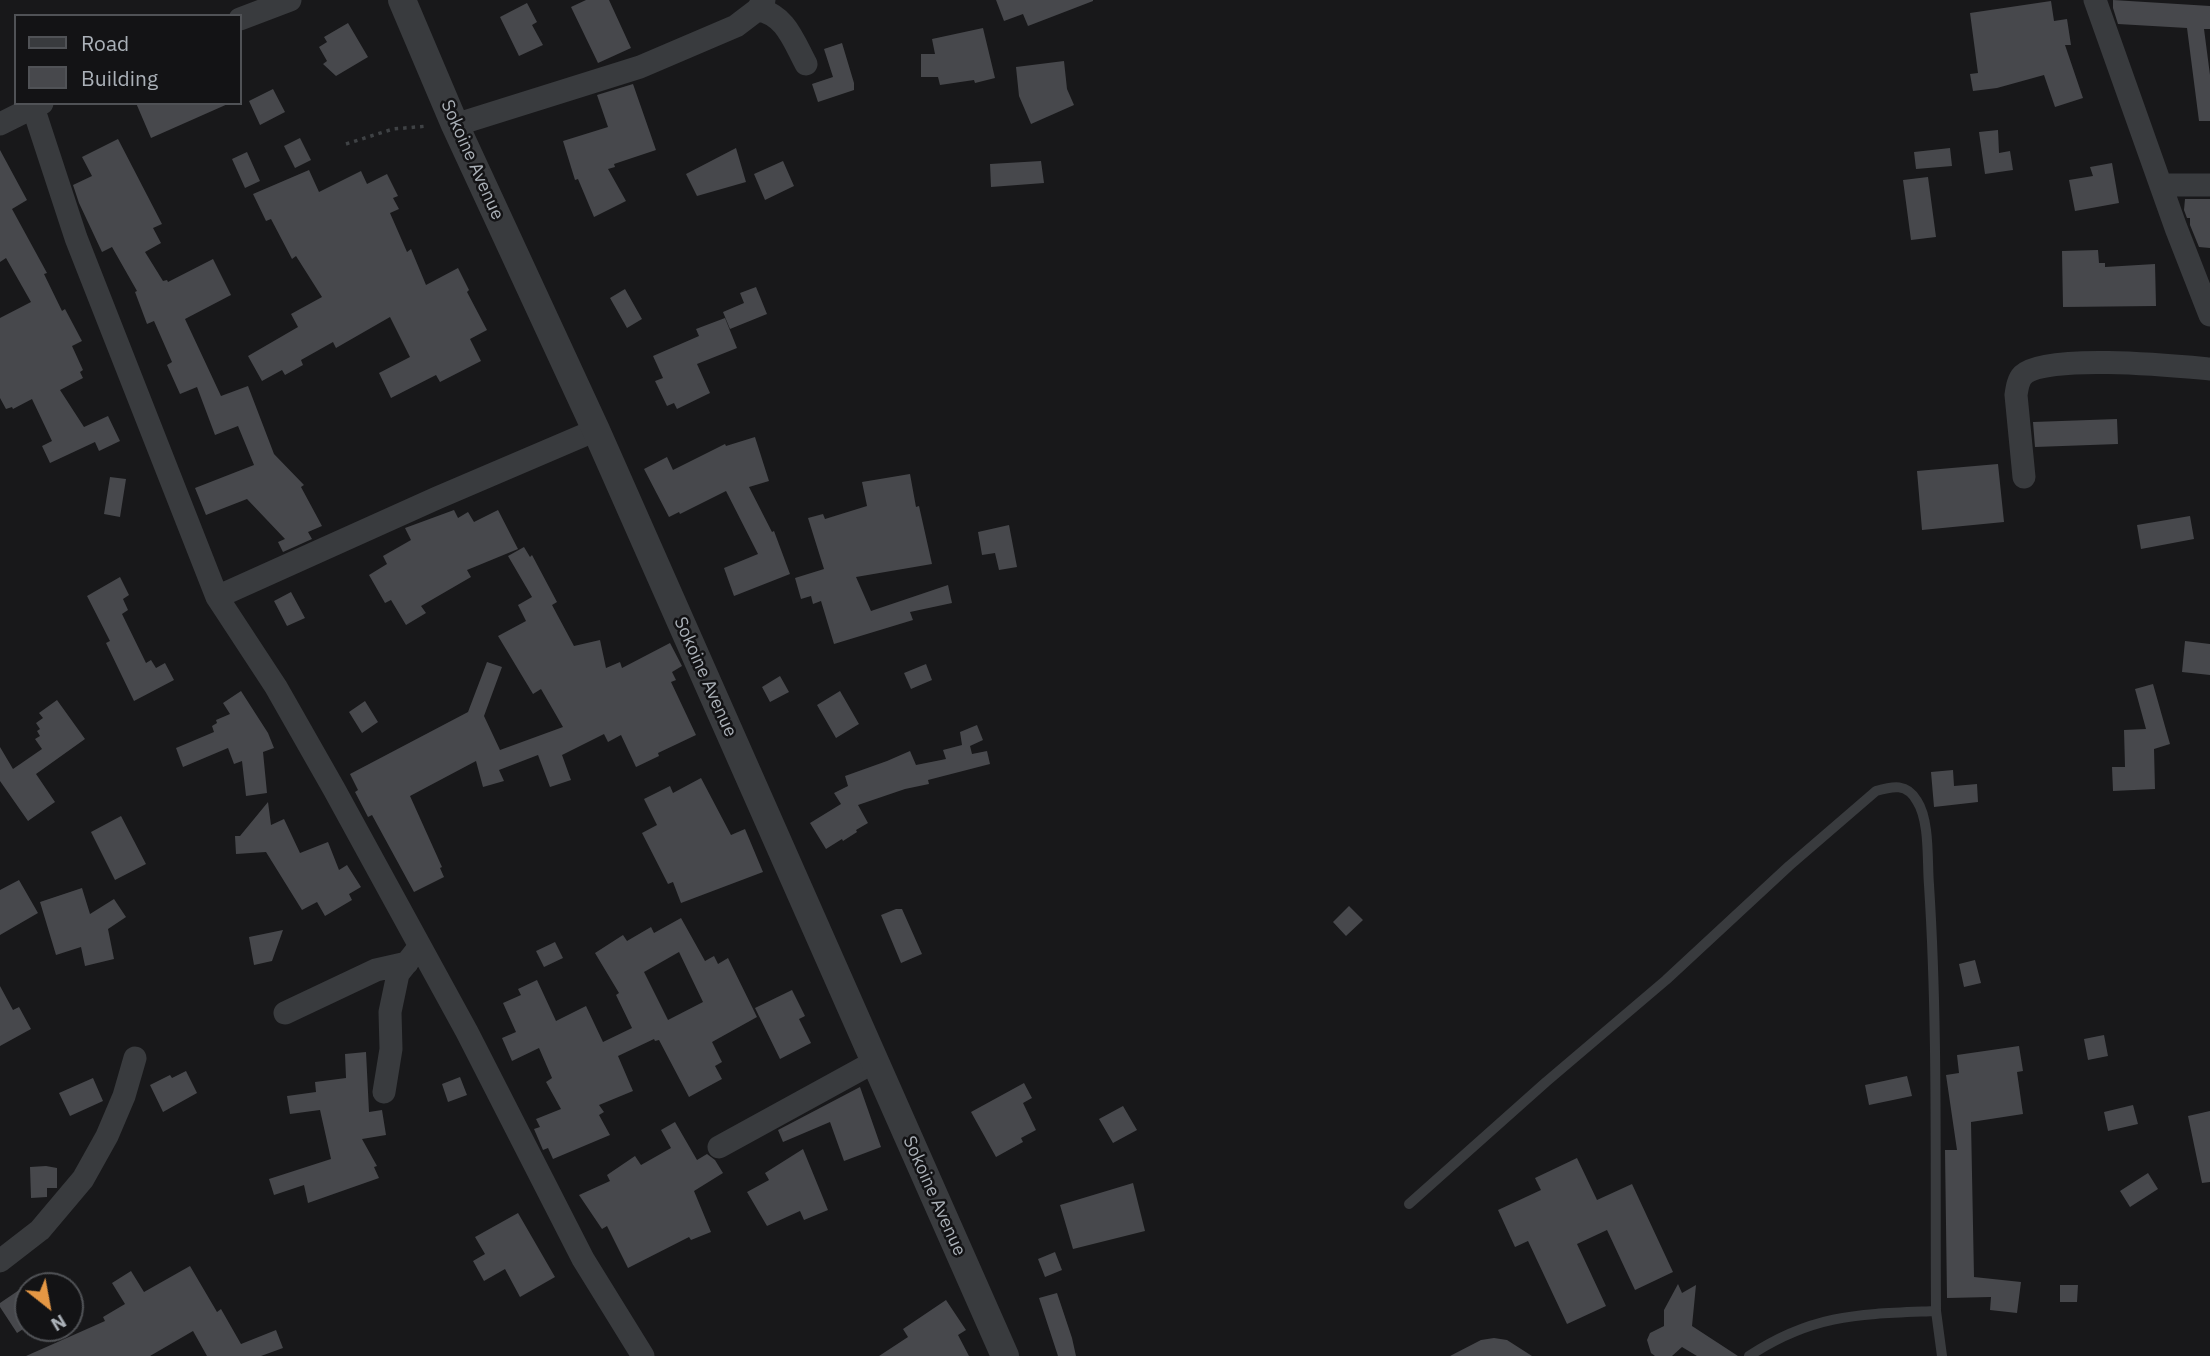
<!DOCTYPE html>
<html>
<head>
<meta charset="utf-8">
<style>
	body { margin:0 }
	#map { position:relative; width:2210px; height:1356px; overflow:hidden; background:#18181a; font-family:"IBM Plex Sans",sans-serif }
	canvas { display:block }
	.legend { position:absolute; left:14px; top:14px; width:228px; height:91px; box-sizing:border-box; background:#131315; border:2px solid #505256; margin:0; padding:9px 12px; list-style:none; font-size:21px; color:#abb1b8 }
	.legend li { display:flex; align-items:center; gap:14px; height:35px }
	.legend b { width:35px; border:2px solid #505256 }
	.north { position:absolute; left:14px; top:1272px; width:70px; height:70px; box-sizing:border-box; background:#131315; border:2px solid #505256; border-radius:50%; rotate:149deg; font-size:19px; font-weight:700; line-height:28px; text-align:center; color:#abb1b8 }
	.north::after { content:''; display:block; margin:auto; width:24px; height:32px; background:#e59744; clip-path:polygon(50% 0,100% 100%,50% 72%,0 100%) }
</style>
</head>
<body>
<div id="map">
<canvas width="2210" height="1356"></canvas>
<ul class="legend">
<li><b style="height:9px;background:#393b3e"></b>Road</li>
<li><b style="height:19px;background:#47484c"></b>Building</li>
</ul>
<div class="north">N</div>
</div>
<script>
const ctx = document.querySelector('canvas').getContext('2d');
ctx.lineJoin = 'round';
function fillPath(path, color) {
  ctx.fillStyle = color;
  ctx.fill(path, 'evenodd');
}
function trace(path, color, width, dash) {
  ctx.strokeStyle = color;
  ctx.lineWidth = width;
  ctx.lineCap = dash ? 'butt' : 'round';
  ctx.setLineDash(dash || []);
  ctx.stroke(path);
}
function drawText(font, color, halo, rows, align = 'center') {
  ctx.font = font + ' "IBM Plex Sans",sans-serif';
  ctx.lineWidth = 5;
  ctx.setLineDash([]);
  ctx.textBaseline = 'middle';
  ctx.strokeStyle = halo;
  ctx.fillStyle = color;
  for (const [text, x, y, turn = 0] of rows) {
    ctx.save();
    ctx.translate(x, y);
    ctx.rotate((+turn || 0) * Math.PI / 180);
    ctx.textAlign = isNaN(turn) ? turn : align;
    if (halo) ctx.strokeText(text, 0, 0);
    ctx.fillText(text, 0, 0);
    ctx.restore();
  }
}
const building = new Path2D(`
	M586 0H609L631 48 598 63 571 7Z
	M996 0H1093V1L1028 26 1023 14 1004 21Z
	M2113 0 2210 6V29H2204L2210 75V121H2199L2187 28 2118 24 2113 8Z
	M2051 1 2054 21 2067 19 2071 45H2065L2083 98 2055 107 2044 75 1997 88 1973 91 1970 74 1978 73 1970 13Z
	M527 3 537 22 532 25 543 45 519 56 500 17Z
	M348 23 368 57 336 76 323 64 327 61 319 47 327 42 324 37Z
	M983 28 995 78 975 83 974 80 940 85 938 77H921V54H935L932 39Z
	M842 43 854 83V90L818 102 812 84 833 77 824 49Z
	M1064 61 1067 89 1074 105 1031 124 1019 96 1016 67Z
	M633 84 656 150 614 164 615 167 608 169 626 201 594 217 578 179 575 180 563 141 608 127 597 95Z
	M273 89 285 112 260 125 249 101Z
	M136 103H230L151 138Z
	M1998 130 1999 153 2010 151 2013 170 1985 174 1979 132Z
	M300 138 311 160 295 168 284 146Z
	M118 139 162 224 153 228 161 243 145 252 163 281 167 280 168 282 213 259 231 295 185 319 221 396 248 386 274 454 304 485 301 487 322 526 308 532 312 539 283 552 278 542 285 539 247 499 206 515 195 488 254 465 238 426 215 435 197 387 180 394 167 365 172 362 154 321 147 324 135 292 137 291 112 247 102 252 79 203 73 185 92 176 82 157Z
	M736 148 746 182 697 196 686 174Z
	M1950 148 1952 166 1916 169 1914 152Z
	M0 150 27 200 12 209 47 273 44 274 62 311 65 309 82 341 72 346 83 370 80 372 83 378 60 390 84 427 108 416 120 441 99 451 95 442 50 463 42 446 52 441 32 399 13 409 12 407 6 409 0 398V318L31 302 6 258 0 262Z
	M247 152 260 181 245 188 232 159Z
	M783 161 794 186 765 200 754 174Z
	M1041 161 1044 183 991 187 990 164Z
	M2112 163 2119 203 2075 211 2069 180 2093 176 2090 167Z
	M309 170 319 192 361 171 367 184 387 174 398 196 393 198 399 209 390 213 407 252 411 249 426 285 458 268 469 290 467 292 487 330 470 339 481 361 440 382 436 375 391 398 379 373 410 357 390 317 336 348 333 342 301 360 303 365 285 375 282 370 262 381 248 356 298 327 291 314 322 297 296 256 292 259 271 219 266 221 253 194Z
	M1928 177 1936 237 1911 240 1903 180Z
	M2185 199H2210V248L2199 247 2190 225V218H2187L2184 210Z
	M2098 250 2099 263H2105V267L2155 264 2156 306 2063 307 2062 251Z
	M756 287 767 314 730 329 723 312 744 303 740 293Z
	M625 289 642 319 627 328 610 298Z
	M725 318 737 348 697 364 710 393 677 409 674 403 667 406 655 381 663 378 653 356 699 336 696 329Z
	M2117 419 2118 444 2035 447 2033 422Z
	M755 437 769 481 749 487 772 532 774 531 790 574 734 596 724 568 758 554 726 491 680 514 679 512 669 517 644 469 667 457 673 470 725 444 726 446Z
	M1998 464 2004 522 1922 530 1917 471Z
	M910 474 916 507 919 506 932 564 856 577 871 611 948 585 952 603 910 612 913 620 834 644 821 601 813 604 811 596 801 599 795 578 824 569 808 518 823 514 825 519 867 506 862 482Z
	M110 477 126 479 120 517 104 514Z
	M454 510 458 518 468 512 474 522 498 510 518 549 467 570 471 577 421 606 426 613 406 625 391 600 385 603 369 575 387 564 383 556 411 540 405 528Z
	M2190 516 2194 539 2141 549 2137 525Z
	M1009 525 1017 567 999 570 995 553 982 555 978 532Z
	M524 547 530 557 532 555 557 602 552 605 574 646 600 640 606 668 620 662 622 668 670 643 682 666 672 672 676 680 671 682 696 735 658 753 659 756 636 767 621 735 608 742 604 734 562 755 571 780 550 787 538 755 499 770 504 781 483 787 476 761 410 796 442 867 440 868 444 877 414 892 372 815 368 817 355 792 358 790 350 774 468 712 487 662 502 667 484 716 500 750 563 727 541 689 533 694 498 636 526 621 518 605 532 597 508 556Z
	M120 577 129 595 123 599 128 610 122 614 146 663 151 660 156 668 165 663 174 680 134 701 106 643 110 641 87 596Z
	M291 592 305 618 287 626 274 601Z
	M2185 641 2210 644V675L2182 672Z
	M926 664 932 680 911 689 904 673Z
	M780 676 789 692 770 702 762 687Z
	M2153 684 2170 744 2154 749 2155 789 2113 791 2112 767H2125L2124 730 2146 729 2135 689Z
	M241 691 268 733 274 748 263 752 267 793 246 796 242 761 234 764 228 748 183 767 176 748 214 732 212 726 217 723 216 720 230 714 223 703Z
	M840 691 859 724 836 738 817 705Z
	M57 700 85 739 36 774 55 802 28 821 0 781V747L13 769 42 749 35 739 40 736 37 731 40 729 36 723 43 718 39 713Z
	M365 701 378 722 362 733 349 712Z
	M977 725 983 740 970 746 972 754 987 751 990 764 928 780 929 784 905 789 858 805 868 823 856 830 857 832 843 841 842 839 826 849 810 823 841 804 834 793 848 786 845 776 887 761 910 751 916 765 946 759 943 750 962 745 960 732Z
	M1953 770 1954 786 1977 784 1978 802 1934 807 1931 772Z
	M701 778 731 835 745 829 763 872 681 903 673 882 668 884 642 833 657 825 644 799 670 786 673 793Z
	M268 802 271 825 284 819 300 853 328 842 339 870 347 865 361 887 349 894 352 900 325 916 317 902 302 910 266 852 236 854 235 836H240Z
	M121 816 146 864 115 880 91 832Z
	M19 880 38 913 0 935V890Z
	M82 888 90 914 114 899 126 917 108 929 114 959 85 966 81 947 56 955 40 902Z
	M1349 906 1363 920 1346 936 1333 922Z
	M896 909H902L922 954 901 963 881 915Z
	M681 918 705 961 714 956 718 964 728 958 757 1017 712 1042 722 1062 715 1066 722 1079 689 1097 659 1040 655 1041 654 1039 618 1056 633 1091 599 1105 604 1112 599 1115 610 1135 553 1159 548 1148 543 1150 534 1129 540 1127 536 1119 561 1109 546 1082 552 1078 539 1048 512 1061 502 1038 516 1032 503 1003 521 995 518 989 537 980 556 1021 586 1006 603 1042 632 1028 616 995 619 993 595 953 623 935 627 941 651 927 654 933ZM679 952 703 1002 668 1020 644 972Z
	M283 930 272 961 254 965 249 937Z
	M555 942 563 958 544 967 536 951Z
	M1975 960 1981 983 1964 987 1959 964Z
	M0 986 13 1010 19 1007 31 1029 0 1046Z
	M792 990 805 1016 799 1019 811 1043 780 1059 755 1008Z
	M2104 1035 2108 1056 2088 1060 2084 1039Z
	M2019 1046 2023 1071 2017 1072 2023 1114 1971 1122 1974 1277 2021 1282 2017 1313 1990 1310 1991 1297 1947 1298 1945 1150H1957L1946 1075 1959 1073 1957 1055Z
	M366 1052 369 1112 382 1110 386 1135 362 1139 377 1166 374 1167 379 1178 308 1203 304 1185 274 1195 269 1179 331 1159 320 1110 290 1114 287 1096 316 1092 315 1082 346 1078 345 1054Z
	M186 1071 197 1093 163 1112 150 1085 170 1075 172 1078Z
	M1907 1076 1912 1096 1869 1105 1865 1085Z
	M460 1077 467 1095 448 1102 442 1084Z
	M93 1078 103 1101 70 1116 59 1093Z
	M1024 1083 1032 1098 1023 1103 1036 1130 1021 1138 1023 1142 996 1157 971 1112Z
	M860 1087 881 1147 844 1161 830 1122 783 1142 778 1130Z
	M2133 1105 2138 1124 2108 1131 2104 1112Z
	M1123 1106 1137 1130 1113 1143 1099 1119Z
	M2210 1111V1182L2202 1183 2188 1116Z
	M675 1122 697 1160 707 1154 715 1160 723 1173 694 1191 711 1232 691 1240 689 1237 628 1268 607 1226 602 1229 579 1195 610 1181 607 1175 635 1156 641 1165 671 1148 661 1130Z
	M803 1149 828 1210 804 1220 800 1211 767 1226 747 1192 769 1180 765 1173Z
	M1577 1158 1597 1200 1632 1184 1673 1272 1635 1290 1607 1230 1577 1244 1606 1306 1567 1324 1528 1241 1515 1247 1498 1210 1541 1190 1535 1178Z
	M46 1166 57 1168V1188H47V1197L31 1198 30 1167Z
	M2148 1173 2158 1189 2130 1207 2120 1191Z
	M1133 1183 1145 1231 1073 1249 1060 1205Z
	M518 1213 555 1277 520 1297 505 1269 484 1281 473 1261 485 1254 475 1237Z
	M1055 1252 1062 1270 1045 1277 1038 1259Z
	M190 1266 217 1312 221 1309 241 1344 276 1330 283 1348 261 1356H207L193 1331 150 1356H26L105 1321 103 1317 125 1304 112 1283 131 1271 144 1292Z
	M28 1284V1326L17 1333 0 1307V1303Z
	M1678 1284 1682 1293 1696 1285 1692 1326 1738 1356H1697L1682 1347 1672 1356H1655L1651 1353 1647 1340 1650 1333 1664 1326V1310Z
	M2060 1285H2078L2077 1302H2060Z
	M1057 1293 1072 1338 1076 1356H1058L1039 1298Z
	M946 1300 966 1330 958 1335 969 1356H879L908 1337 903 1329Z
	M1494 1338 1507 1340 1532 1356H1450L1481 1340Z`);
const path = new Path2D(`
	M346 144 393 129 428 126`);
const service = new Path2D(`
	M1409 1204 1546 1082 1666 980 1789 866 1876 791C1893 786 1907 783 1917 801 1930 821 1927 861 1929 885 1938 1025 1935 1170 1936 1311L1942 1356
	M1749 1356C1814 1313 1862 1314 1936 1311`);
const minor = new Path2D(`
	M2095 0 2176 228 2210 315
	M757 10C785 13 794 42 806 64
	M240 19 290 0
	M33 107 76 238 217 597 276 687 334 789 467 1032 583 1259 643 1356
	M0 124 42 103
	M455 125 640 67 736 26 757 10 764 0
	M2161 185H2210
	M2024 477 2016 395C2017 388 2018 380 2023 375 2045 353 2177 366 2210 369
	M217 597 437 498 596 430
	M285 1013 376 970 407 963
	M384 1092 391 1049 390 1012 398 974 420 946
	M719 1147 874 1062
	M0 1261 40 1230 83 1179 107 1136 124 1096 135 1058`);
const tertiary = new Path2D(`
	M402 0 455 125 596 430 1005 1356`);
const streetNames = [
	["Sokoine Avenue",472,160,66],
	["Sokoine Avenue",705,677,66],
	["Sokoine Avenue",934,1196,66]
];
fillPath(building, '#47484c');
trace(path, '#3f4245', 3.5, [3.5, 5]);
trace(service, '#393b3e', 10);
trace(minor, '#393b3e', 23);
trace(tertiary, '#393b3e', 28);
drawText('18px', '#abb1b8', '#131315', streetNames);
</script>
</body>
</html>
